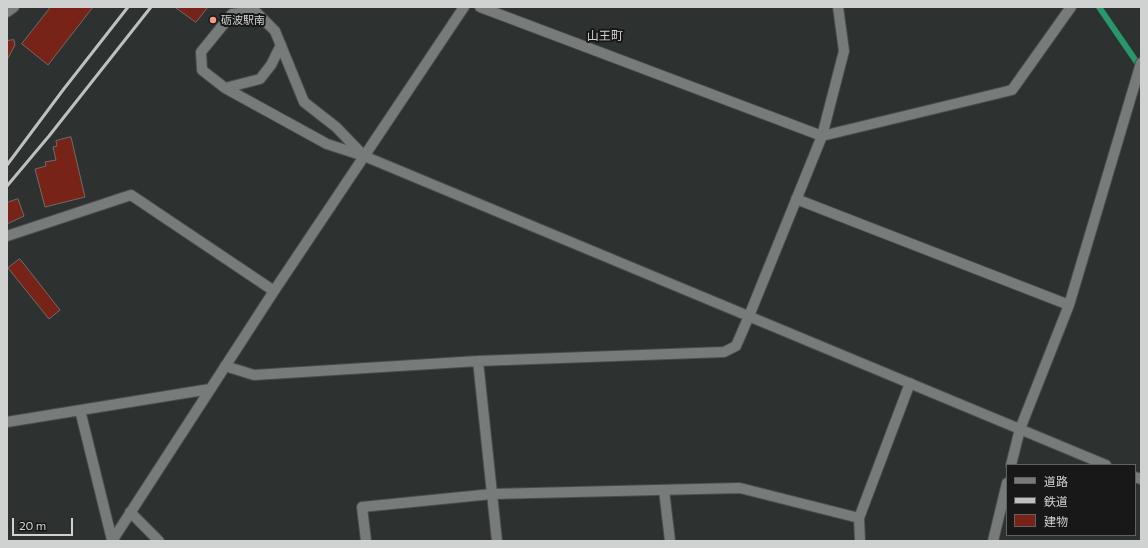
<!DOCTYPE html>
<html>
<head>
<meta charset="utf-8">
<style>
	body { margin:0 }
	#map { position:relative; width:1148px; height:548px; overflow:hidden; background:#2d312f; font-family:Commissioner,"Noto Sans JP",sans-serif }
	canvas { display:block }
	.frame { position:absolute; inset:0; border:8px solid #d0d2d1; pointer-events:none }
	.legend { position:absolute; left:1006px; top:464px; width:130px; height:72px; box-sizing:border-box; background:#171817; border:1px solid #616261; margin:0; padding:5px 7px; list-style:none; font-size:12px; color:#d0d2d1 }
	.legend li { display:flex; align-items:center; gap:8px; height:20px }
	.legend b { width:20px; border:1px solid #616261 }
	.scale { position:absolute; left:12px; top:518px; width:61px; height:18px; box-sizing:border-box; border:2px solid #d0d2d1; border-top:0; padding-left:5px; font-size:12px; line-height:14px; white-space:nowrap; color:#d0d2d1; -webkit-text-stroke:3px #171817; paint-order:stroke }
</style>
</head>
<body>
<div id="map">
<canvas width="1148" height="548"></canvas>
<div class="frame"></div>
<ul class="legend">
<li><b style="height:5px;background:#777b79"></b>道路</li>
<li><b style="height:5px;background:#bec0bf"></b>鉄道</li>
<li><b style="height:11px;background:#772318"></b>建物</li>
</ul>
<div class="scale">20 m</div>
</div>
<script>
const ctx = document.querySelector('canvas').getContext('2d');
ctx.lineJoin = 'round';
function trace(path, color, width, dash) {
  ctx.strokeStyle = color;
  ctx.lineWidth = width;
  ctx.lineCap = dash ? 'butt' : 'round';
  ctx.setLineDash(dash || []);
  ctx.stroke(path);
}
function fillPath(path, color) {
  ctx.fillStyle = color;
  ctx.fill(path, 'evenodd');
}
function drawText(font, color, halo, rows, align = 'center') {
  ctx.font = font + ' Commissioner,"Noto Sans JP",sans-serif';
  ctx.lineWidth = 4;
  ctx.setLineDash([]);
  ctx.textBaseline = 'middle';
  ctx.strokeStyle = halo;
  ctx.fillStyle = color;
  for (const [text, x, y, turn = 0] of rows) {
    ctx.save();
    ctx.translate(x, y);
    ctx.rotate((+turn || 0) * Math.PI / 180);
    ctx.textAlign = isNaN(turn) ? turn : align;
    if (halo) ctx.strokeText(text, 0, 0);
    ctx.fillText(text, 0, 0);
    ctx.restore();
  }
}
const stream = new Path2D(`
	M1099 7 1140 67`);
const building = new Path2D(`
	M51 7H93L48 65 22 44Z
	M175 7H208L196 22Z
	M14 40 15 45 7 60V41Z
	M71 137 85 197 45 207 35 169 46 166 45 162 56 160 53 147 57 146 56 141Z
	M18 199 24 216 7 224V203Z
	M20 259 60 310 49 319 8 268Z`);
const minor = new Path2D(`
	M480 7 822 136 1012 90 1071 7
	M7 12 14 7
	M225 88 260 79 271 65 281 45
	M364 156 336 127 304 102 275 31 255 11 232 14 201 52 202 70 225 88 327 144 364 156 1106 465
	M796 199 1069 305
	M7 236 131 195 274 291
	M478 361 497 541
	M225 366 254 375 478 361 724 352 736 346 749 316 822 136 844 51 838 7
	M80 410 112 540
	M7 422 210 389
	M1011 465 1020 429 1069 305 1141 63
	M1135 477 1141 479
	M664 490 670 541
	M130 512 159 541
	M112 541 274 291 464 7
	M366 541 362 507 492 494 740 488 859 518
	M860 541 859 518 910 383
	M993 541 1007 483`);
const rail = new Path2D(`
	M7 165 63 90 128 7
	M7 186 49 136 151 7`);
const markers = [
	[213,20,4,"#f59d8d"]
];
const poiNames = [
	["砺波駅南",221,20]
];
const neighbourhoodNames = [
	["山王町",605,36]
];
trace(stream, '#28976b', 6);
fillPath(building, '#772318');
trace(building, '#706b6b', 1);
trace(minor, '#4a4d4b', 12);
trace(minor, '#777b79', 10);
trace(rail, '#bec0bf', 3);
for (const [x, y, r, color] of markers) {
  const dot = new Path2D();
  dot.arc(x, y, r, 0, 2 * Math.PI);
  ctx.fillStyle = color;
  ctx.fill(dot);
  trace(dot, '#171817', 1.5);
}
drawText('11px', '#d0d2d1', '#171817', poiNames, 'left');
drawText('12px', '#d0d2d1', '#171817', neighbourhoodNames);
</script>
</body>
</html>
